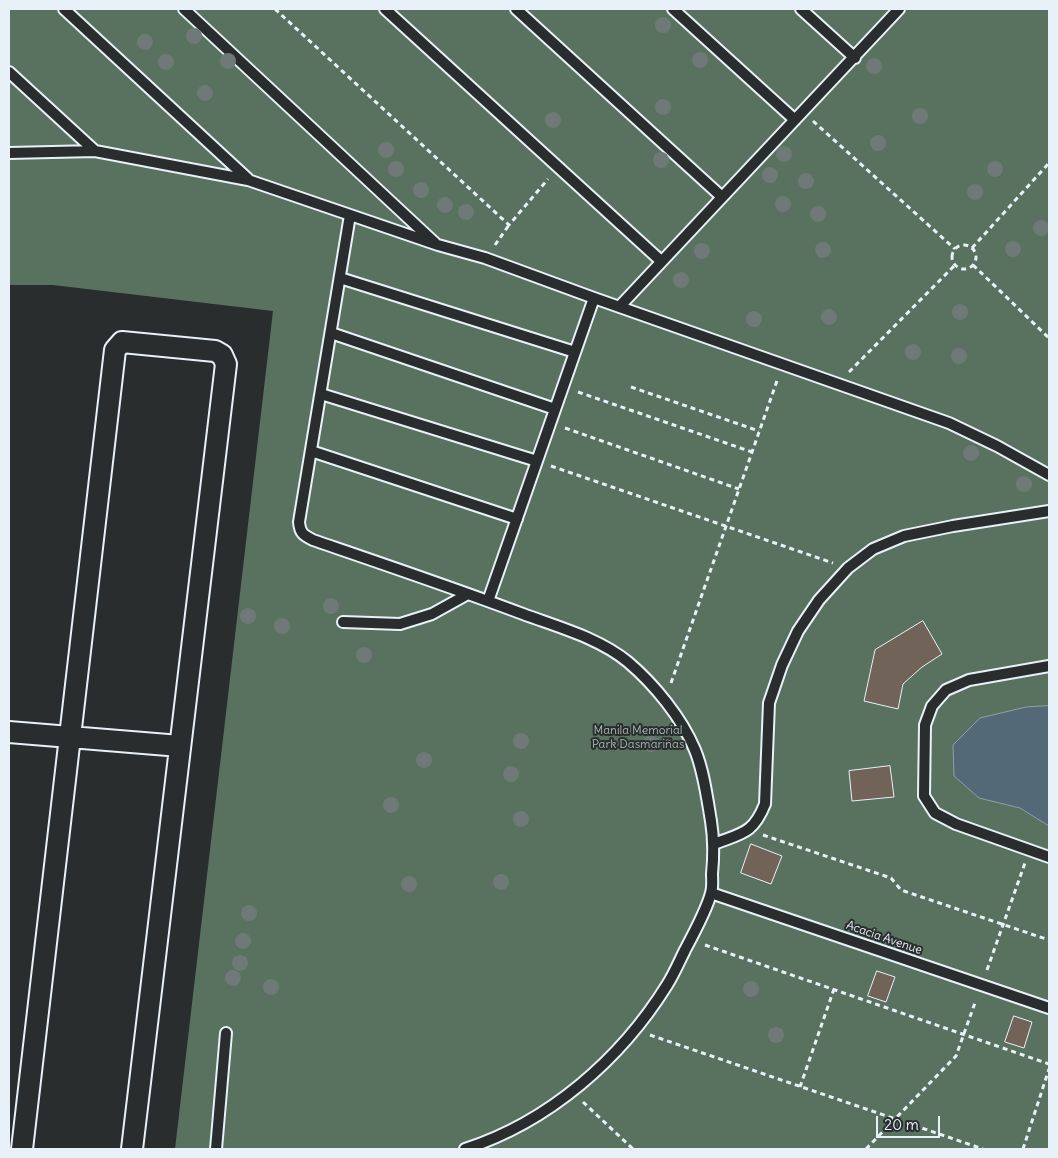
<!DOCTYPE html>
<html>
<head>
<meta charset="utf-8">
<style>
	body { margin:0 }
	#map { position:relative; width:1058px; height:1158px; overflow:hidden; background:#2a2d2e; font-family:Delius,sans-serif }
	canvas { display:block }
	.frame { position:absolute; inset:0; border:10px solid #e8f1f8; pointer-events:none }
	.scale { position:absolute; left:876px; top:1116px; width:64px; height:22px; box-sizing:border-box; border:2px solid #e8f1f8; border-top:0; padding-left:6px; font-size:15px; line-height:18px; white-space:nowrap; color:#e8f1f8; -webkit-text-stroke:4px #2a2d2e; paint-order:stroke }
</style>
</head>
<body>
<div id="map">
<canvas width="1058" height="1158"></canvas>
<div class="frame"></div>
<div class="scale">20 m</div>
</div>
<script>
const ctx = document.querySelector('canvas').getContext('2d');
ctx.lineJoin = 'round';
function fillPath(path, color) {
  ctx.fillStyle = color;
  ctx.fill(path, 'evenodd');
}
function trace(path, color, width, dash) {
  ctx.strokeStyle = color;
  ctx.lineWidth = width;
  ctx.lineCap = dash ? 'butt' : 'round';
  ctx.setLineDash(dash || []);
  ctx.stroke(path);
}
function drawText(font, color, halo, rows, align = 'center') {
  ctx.font = font + ' Delius,sans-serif';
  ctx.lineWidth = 4;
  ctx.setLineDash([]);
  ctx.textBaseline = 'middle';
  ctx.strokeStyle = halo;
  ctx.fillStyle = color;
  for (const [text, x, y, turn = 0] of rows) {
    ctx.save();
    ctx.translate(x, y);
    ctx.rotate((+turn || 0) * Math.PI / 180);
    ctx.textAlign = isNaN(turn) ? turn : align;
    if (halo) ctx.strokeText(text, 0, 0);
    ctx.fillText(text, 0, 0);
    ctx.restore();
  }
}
const green = new Path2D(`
	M9 9H1049V1149H175L273 311 53 285H9Z`);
const water = new Path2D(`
	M1049 706V826L1020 808 979 798 954 776 953 745 980 718 1026 707Z`);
const building = new Path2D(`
	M923 621 942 654 922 667 903 684 898 709 864 701 875 650Z
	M890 766 894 797 852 801 849 771Z
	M751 844 782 856 771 884 741 873Z
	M877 971 895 977 886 1002 868 996Z
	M1014 1016 1032 1022 1024 1048 1005 1042Z`);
const path = new Path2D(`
	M275 9 509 225 548 179
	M813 121 955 249
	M952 257a12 12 0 1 1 24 0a12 12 0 1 1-24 0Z
	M495 245 509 225
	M972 248 1049 163
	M973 265 1049 338
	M849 372 955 265
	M631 387 759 431
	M578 392 752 452
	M565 428 739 489
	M551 466 833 563
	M671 683 778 378
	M763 835 891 878 901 890 1049 940
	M705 945 1049 1064
	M987 970 1025 863
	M650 1035 983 1149
	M800 1087 834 989
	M583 1102 633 1149
	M866 1149 956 1056 976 1000
	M1023 1149 1049 1069`);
const service = new Path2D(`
	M64 9 248 179
	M184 9 435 243
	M385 9 661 261
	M516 9 722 197
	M673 9 795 120
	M801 9 855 58
	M9 72 95 151
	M9 153 95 151 248 180 438 245 485 258 594 298 949 423 997 446 1049 475
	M350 215 299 522C300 533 303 535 313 540 383 564 454 588 523 614 558 627 599 638 628 662 654 684 682 718 695 750 704 772 707 798 711 821 714 840 714 854 712 874 712 880 713 887 711 893 707 909 693 935 685 950 679 962 674 974 667 985 621 1059 549 1122 465 1149
	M340 278 575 352
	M620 306 899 9
	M331 333 555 409
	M321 394 537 461
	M311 451 517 519
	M488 601 594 298
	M343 622 400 624 432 614 468 594
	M1049 666 969 680 946 690 932 706 925 725 924 796 935 813 956 824 1049 857
	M714 844C742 833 753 834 765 804L769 703 782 665 798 631 819 600 848 568 873 549 904 536 953 526 1049 511
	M711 893 1049 1008
	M216 1149 226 1033`);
const minor = new Path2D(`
	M9 732 180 746
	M22 1149 115 350 122 342 215 351 222 355 226 364 132 1149`);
const trees = [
	[663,25],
	[194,36],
	[145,42],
	[700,60],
	[228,61],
	[166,62],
	[874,66],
	[205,93],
	[663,107],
	[920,116],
	[553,120],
	[878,143],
	[386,150],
	[784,154],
	[661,160],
	[396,169],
	[995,169],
	[770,175],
	[806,181],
	[421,190],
	[975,192],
	[783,204],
	[445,205],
	[466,212],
	[818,214],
	[1041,228],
	[1013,249],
	[823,250],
	[702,251],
	[681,280],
	[960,312],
	[829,317],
	[754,319],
	[913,352],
	[959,356],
	[971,453],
	[1024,484],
	[331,606],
	[248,616],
	[282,626],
	[364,655],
	[521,741],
	[651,744],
	[424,760],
	[511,774],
	[391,805],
	[521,819],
	[501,882],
	[409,884],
	[249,913],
	[243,941],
	[240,963],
	[233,978],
	[271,987],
	[751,989],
	[776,1035]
];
const parkNames = [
	["Manila Memorial",638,731],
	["Park Dasmariñas",638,745]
];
const streetNames = [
	["Acacia Avenue",884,938,19]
];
fillPath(green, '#59725f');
fillPath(water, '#536977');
trace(water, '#8f9fab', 1);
fillPath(building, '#726358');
trace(building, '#e8f1f8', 1);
trace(service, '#e8f1f8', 14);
trace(minor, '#e8f1f8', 24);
trace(path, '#e8f1f8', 3, [5, 4]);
trace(service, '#2a2d2e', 10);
trace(minor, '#2a2d2e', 20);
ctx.fillStyle = '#6f7977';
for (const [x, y] of trees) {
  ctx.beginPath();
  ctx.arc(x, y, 8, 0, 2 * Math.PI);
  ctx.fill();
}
drawText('12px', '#a8b8b3', '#2a2d2e', parkNames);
drawText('12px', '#e8f1f8', '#2a2d2e', streetNames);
</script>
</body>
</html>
